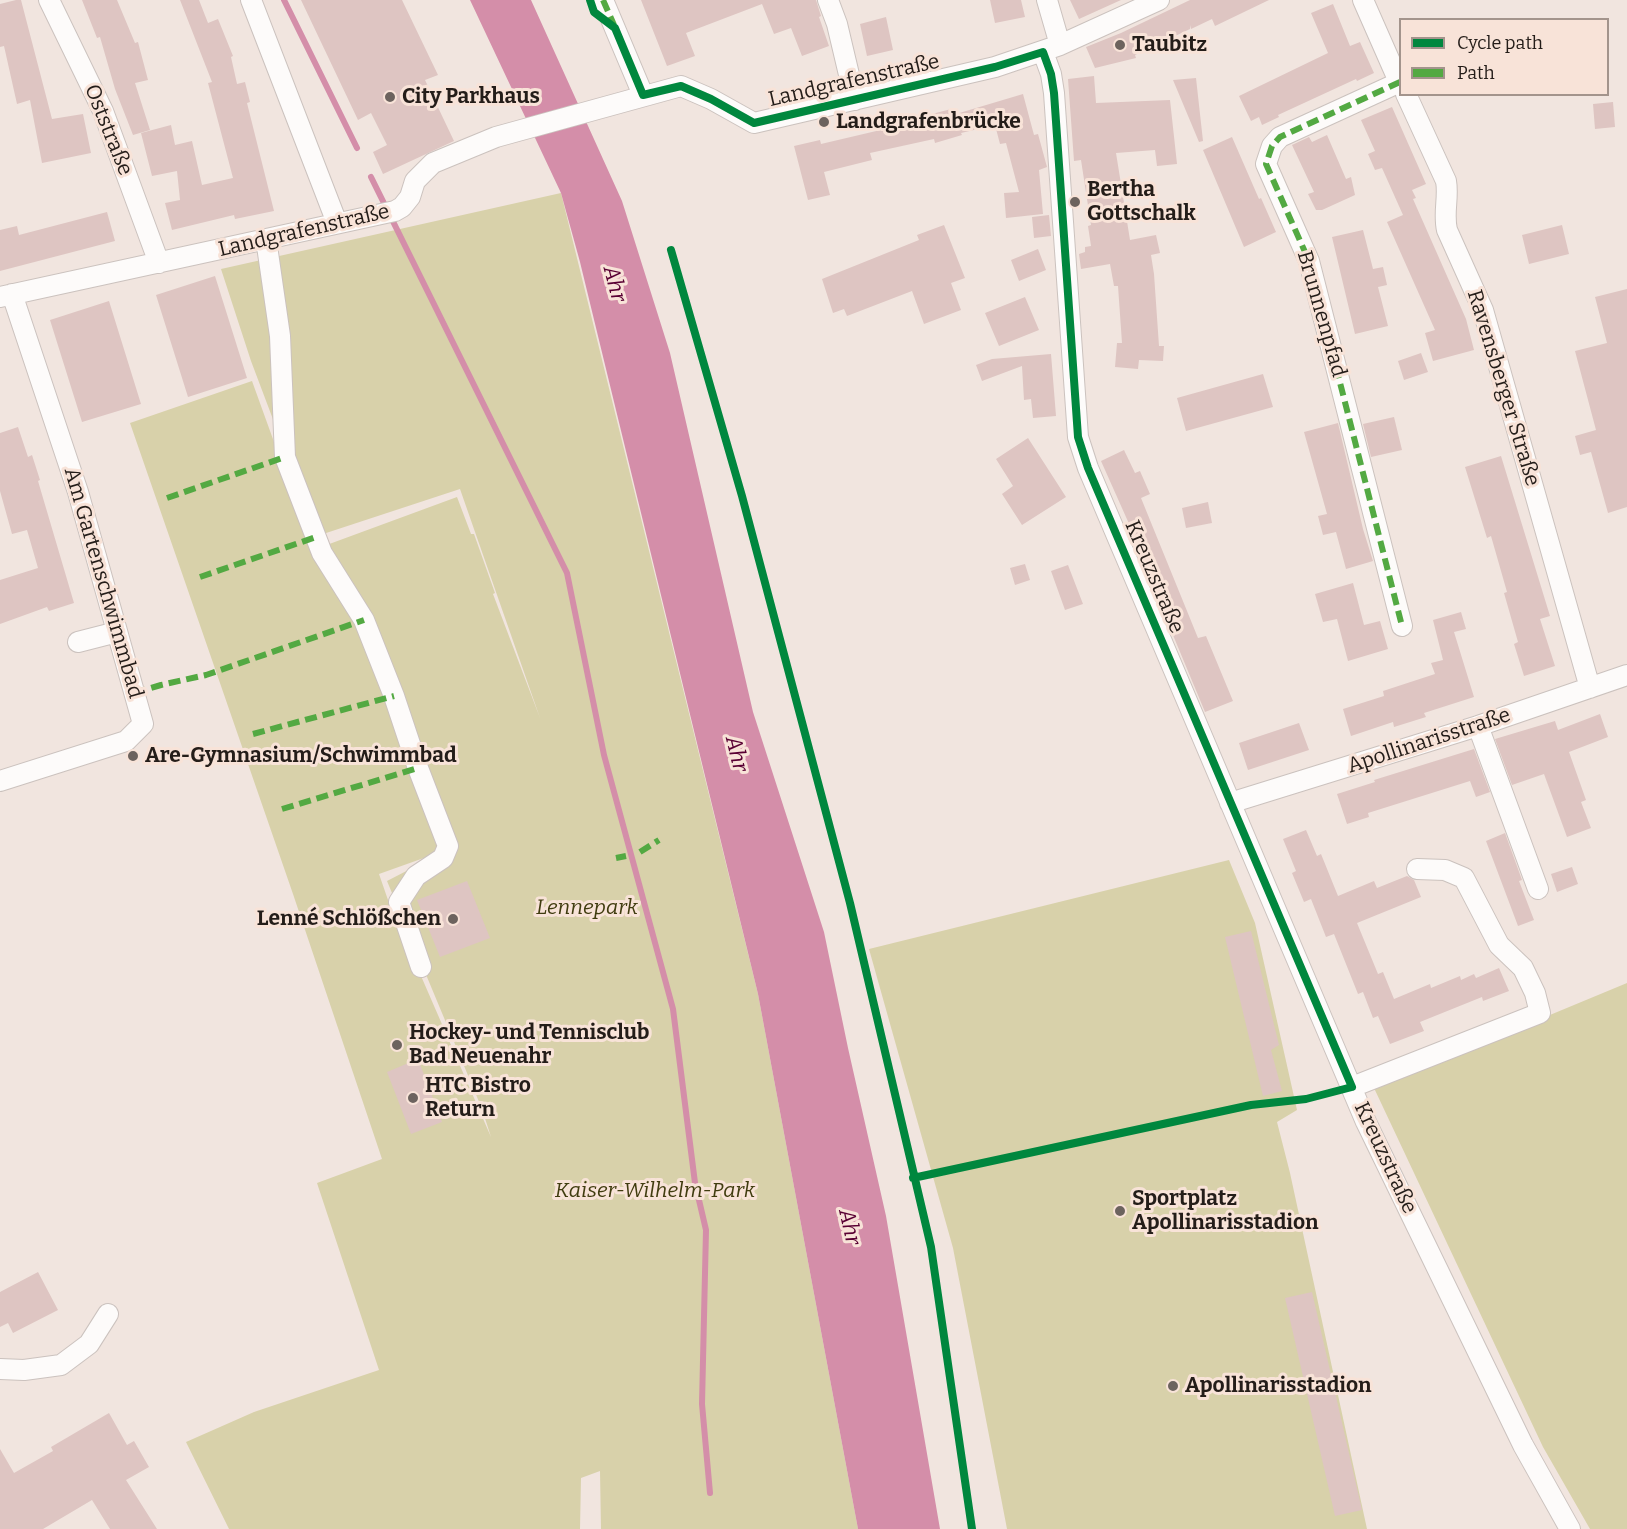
<!DOCTYPE html>
<html>
<head>
<meta charset="utf-8">
<style>
	body { margin:0 }
	#map { position:relative; width:1627px; height:1529px; overflow:hidden; background:#f1e5df; font-family:Bitter,serif }
	canvas { display:block }
	.legend { position:absolute; left:1399px; top:18px; width:210px; height:78px; box-sizing:border-box; background:#f8e3d8; border:2px solid #a3948c; margin:0; padding:8px 10px; list-style:none; font-size:18px; color:#241d19 }
	.legend li { display:flex; align-items:center; gap:12px; height:30px }
	.legend b { width:30px; border:2px solid #a3948c }
</style>
</head>
<body>
<div id="map">
<canvas width="1627" height="1529"></canvas>
<ul class="legend">
<li><b style="height:8px;background:#00873e"></b>Cycle path</li>
<li><b style="height:8px;background:#53a942"></b>Path</li>
</ul>
</div>
<script>
const ctx = document.querySelector('canvas').getContext('2d');
ctx.lineJoin = 'round';
function fillPath(path, color) {
  ctx.fillStyle = color;
  ctx.fill(path, 'evenodd');
}
function trace(path, color, width, dash) {
  ctx.strokeStyle = color;
  ctx.lineWidth = width;
  ctx.lineCap = dash ? 'butt' : 'round';
  ctx.setLineDash(dash || []);
  ctx.stroke(path);
}
function drawText(font, color, halo, rows, align = 'center') {
  ctx.font = font + ' Bitter,serif';
  ctx.lineWidth = 6;
  ctx.setLineDash([]);
  ctx.textBaseline = 'middle';
  ctx.strokeStyle = halo;
  ctx.fillStyle = color;
  for (const [text, x, y, turn = 0] of rows) {
    ctx.save();
    ctx.translate(x, y);
    ctx.rotate((+turn || 0) * Math.PI / 180);
    ctx.textAlign = isNaN(turn) ? turn : align;
    if (halo) ctx.strokeText(text, 0, 0);
    ctx.fillText(text, 0, 0);
    ctx.restore();
  }
}
const green = new Path2D(`
	M561 193 758 994 858 1529H601L600 1471 581 1478 580 1529H229L186 1442 254 1412 379 1370 317 1183 382 1159 293 894 130 423 252 381 313 550 457 497 471 534H474L495 593 493 594 540 718 460 489 317 536 251 361 221 269ZM449 849 387 881 482 1109 491 1137 388 900 379 874Z
	M1229 860 1255 923 1297 1110 1277 1122 1290 1173 1367 1529H1007L953 1248 869 949Z
	M1627 983V1529H1590L1543 1447 1374 1088Z`);
const water = new Path2D(`
	M470 0H531L622 201 670 353 753 712 824 932 848 1048 886 1216 940 1529H858L758 994 580 262 561 193Z`);
const stream = new Path2D(`
	M284 0 357 148
	M371 177 567 573 604 755 673 1009 695 1183 706 1230 702 1404 710 1493`);
const building = new Path2D(`
	M16 0H21L52 119 83 114 91 153 42 163 30 100 17 104 4 46 0 47V4Z
	M82 0H117L135 43 138 42 148 80 135 83 150 130 133 135 115 89 100 37 97 38Z
	M180 0H199L208 23 218 19 233 56 231 57 237 84 245 82 250 102 247 103 274 211 235 219 234 215 172 230 165 203 180 200 177 171 152 176 141 133 171 125 175 145 192 141 202 185 233 178 208 83 212 82Z
	M301 0H402L438 75 425 80 454 141 383 174 373 152 387 145 371 113 358 120Z
	M641 0H816L821 16 819 17 829 46 802 56 791 28 774 34 762 4 686 33 695 56 667 66Z
	M990 0H1021L1025 17 995 23Z
	M1070 0H1121L1079 19Z
	M1190 0H1269L1215 26 1212 19 1191 29 1190 25V29L1135 55 1136 58 1095 68 1086 47 1121 33Z
	M1333 4 1350 46 1360 42 1374 73 1357 81 1356 79 1278 115 1279 117 1262 125 1259 117 1251 121 1239 96 1328 53 1311 13Z
	M886 17 893 50 867 56 860 24Z
	M1094 76 1096 103 1170 100 1177 164 1157 166 1155 150 1116 153 1130 240 1156 235 1160 253 1151 255 1154 274 1159 346H1164L1163 361 1139 360 1138 369 1115 367 1117 343H1122L1118 286H1114L1110 264 1081 269 1079 254 1085 252V247L1091 246 1088 226 1091 225 1081 160 1074 161 1068 79Z
	M1196 78 1203 141 1199 142 1173 80Z
	M1023 94 1034 135 1038 134 1047 167 1039 170 1043 214 1006 218 1004 193 1019 192 1006 143 1000 144 995 125 961 133 962 135 935 143 934 139 870 153 872 160 824 172 830 195 808 200 794 146 820 140 821 144 889 128 888 122 909 118V120L955 108 956 114Z
	M1613 102 1615 127 1595 129 1593 104Z
	M1392 107 1426 184 1412 190 1416 198 1413 199 1466 319 1474 350 1433 361 1425 333 1435 330 1387 222 1403 215 1382 168 1375 170 1368 154 1375 151 1361 120Z
	M1327 135 1346 179 1351 177 1355 195 1322 210H1316L1308 194 1314 192 1292 145 1309 137 1312 142Z
	M1232 137 1259 199 1261 198 1276 232 1244 247 1203 150Z
	M107 212 115 241 0 271V230L17 226 19 235Z
	M1049 215 1051 236 1034 238 1032 217Z
	M944 225 965 278 951 283 961 310 924 324 912 291 847 316 844 309 833 313 822 279 919 240 917 235Z
	M1562 225 1569 254 1529 264 1522 235Z
	M1363 230 1373 269 1383 267 1387 285 1378 287 1388 326 1355 334 1332 237Z
	M1038 249 1046 270 1019 281 1011 260Z
	M215 276 247 378 188 397 156 295Z
	M1627 289V507L1608 513 1591 452 1580 455 1575 436 1596 430 1575 351 1607 343 1595 297Z
	M1025 297 1039 330 999 346 985 313Z
	M109 301 141 404 82 422 50 320Z
	M1421 353 1428 372 1404 380 1398 361Z
	M1051 354 1056 416 1033 418 1031 399 1024 400 1022 366 982 381 976 365 992 359Z
	M1263 374 1273 407 1186 431 1177 398Z
	M1394 417 1402 450 1371 457 1363 424Z
	M1338 423 1363 529 1373 561 1346 569 1336 532 1323 535 1318 516 1327 514 1304 432Z
	M18 427 28 457 32 455 40 480 38 481 74 603 49 611 47 607 0 624V580L38 568 27 530 12 534 0 491V433Z
	M1028 438 1066 497 1022 525 1002 494 1013 486 996 459Z
	M1124 450 1135 473 1140 471 1150 494 1141 498 1198 638 1206 636 1233 701 1205 712 1128 527 1130 526 1101 461Z
	M1501 456 1550 616 1540 619 1555 666 1524 676 1514 644 1518 642 1504 593 1507 592 1491 536 1487 538 1465 467Z
	M1208 502 1212 523 1186 528 1182 508Z
	M1025 564 1030 580 1015 585 1010 568Z
	M1068 565 1083 604 1065 610 1051 571Z
	M1353 583 1364 625 1380 621 1388 649 1348 661 1337 619 1323 622 1315 594Z
	M1461 612 1466 629 1454 632 1474 697 1424 713 1426 717 1394 727 1393 722 1351 736 1343 709 1384 696 1383 691 1435 674 1431 663 1443 660 1433 620Z
	M1600 714 1608 737 1569 752 1586 800 1581 802 1591 828 1567 837 1544 774 1512 785 1495 739 1555 721 1558 730Z
	M1299 723 1309 750 1248 770 1239 743Z
	M1474 749 1490 792 1476 797 1470 781 1368 813 1369 817 1347 824 1337 794 1375 782 1374 780Z
	M1306 830 1317 856 1321 854 1338 896 1374 881 1377 888 1407 876 1414 880 1421 897 1357 923 1378 974 1383 972 1394 999 1430 984 1431 988 1460 976 1461 980 1474 974 1476 978 1499 968 1509 991 1483 1001 1482 997 1420 1022 1424 1031 1390 1044 1378 1016 1373 1018 1363 992 1358 994 1334 934 1326 937 1311 899 1304 902 1292 873 1296 871 1283 839Z
	M1505 833 1522 880 1519 881 1534 920 1518 926 1486 841Z
	M1572 867 1578 884 1557 892 1551 874Z
	M467 881 490 938 440 957 417 900Z
	M1251 931 1279 1045 1271 1050 1282 1091 1263 1096 1225 937Z
	M418 1059 442 1122 411 1134 387 1072Z
	M38 1272 58 1310 13 1333 8 1323 0 1327V1292Z
	M1312 1292 1362 1510 1335 1516 1285 1298Z
	M109 1413 127 1445 134 1441 149 1467 126 1480 157 1529H110L92 1500 43 1529H0V1449L14 1473 53 1451 51 1447Z`);
const minor = new Path2D(`
	M49 0 103 111 159 263
	M251 0 337 223
	M603 0 643 95
	M828 0 837 24 855 100
	M1047 0 1060 45
	M1363 0 1400 84
	M1043 52 1051 74 1054 93 1078 437 1088 468 1366 1122 1523 1445 1570 1529
	M1400 82 1280 137 1272 146 1266 164 1309 261 1402 626
	M1406 94 1446 181C1449 197 1443 213 1447 230L1483 310 1590 688
	M266 239 280 336 285 457 322 553 364 620 394 696 418 768 448 846 443 858 416 876 399 902 421 967
	M0 297 395 211 402 207 410 197 415 181 433 163 496 137 681 86 711 99 754 123 995 67 1060 45 1159 0
	M78 642 117 632
	M1478 726 1538 889
	M0 781 126 741 143 724 78 492 12 294
	M1230 803 1478 726 1627 675
	M1352 1087 1540 1013 1535 993 1523 968 1499 945 1464 878 1445 870 1417 869
	M0 1369 24 1370 61 1365 89 1344 108 1314`);
const quiet = new Path2D(`
	M603 0 614 25
	M1400 82 1280 137 1272 146 1266 164 1309 261 1402 626
	M167 498 285 457
	M200 577 316 537
	M134 693 161 685 206 675 364 620
	M253 734 394 696
	M282 809 418 768
	M640 852 659 840
	M616 858 626 856`);
const cycleway = new Path2D(`
	M590 0 594 12 615 28 643 95 681 86 711 99 754 123 995 67 1043 52 1051 74 1054 93 1078 437 1088 468 1352 1087 1306 1099 1251 1105 913 1178
	M671 250 742 496 850 903 931 1247 972 1529`);
const markers = [
	[1120,45,6,"#6c635e"],
	[390,97,6,"#6c635e"],
	[824,122,6,"#6c635e"],
	[1075,202,6,"#6c635e"],
	[133,756,6,"#6c635e"],
	[453,919,6,"#6c635e"],
	[397,1045,6,"#6c635e"],
	[413,1098,6,"#6c635e"],
	[1120,1211,6,"#6c635e"],
	[1173,1386,6,"#6c635e"]
];
const poiNames = [
	["Taubitz",1132,45],
	["City Parkhaus",402,97],
	["Landgrafenbrücke",836,122],
	["Bertha",1087,190],
	["Gottschalk",1087,214],
	["Are-Gymnasium/Schwimmbad",145,756],
	["Lenné Schlößchen",441,919,"right"],
	["Hockey- und Tennisclub",409,1033],
	["Bad Neuenahr",409,1057],
	["HTC Bistro",425,1086],
	["Return",425,1110],
	["Sportplatz",1132,1199],
	["Apollinarisstadion",1132,1223],
	["Apollinarisstadion",1185,1386]
];
const streetNames = [
	["Landgrafenstraße",854,81,-13],
	["Oststraße",108,130,68],
	["Landgrafenstraße",304,231,-13],
	["Brunnenpfad",1321,314,74],
	["Ravensberger Straße",1503,388,73],
	["Kreuzstraße",1154,577,67],
	["Am Gartenschwimmbad",103,583,74],
	["Apollinarisstraße",1429,741,-18],
	["Kreuzstraße",1385,1158,65]
];
const parkNames = [
	["Lennepark",587,908],
	["Kaiser-Wilhelm-Park",655,1191]
];
const waterNames = [
	["Ahr",614,284,75],
	["Ahr",736,754,76],
	["Ahr",849,1227,77]
];
fillPath(green, '#d8d1aa');
fillPath(water, '#d48ea9');
trace(stream, '#d48ea9', 6);
fillPath(building, '#dec5c2');
trace(minor, '#cbc2be', 22);
trace(minor, '#fdfbfa', 20);
trace(quiet, '#53a942', 6, [12, 6]);
trace(cycleway, '#00873e', 8);
for (const [x, y, r, color] of markers) {
  const dot = new Path2D();
  dot.arc(x, y, r, 0, 2 * Math.PI);
  ctx.fillStyle = color;
  ctx.fill(dot);
  trace(dot, '#f8e3d8', 2);
}
drawText('bold 21px', '#241d19', '#f8e3d8', poiNames, 'left');
drawText('21px', '#241d19', '#f8e3d8', streetNames);
drawText('italic 21px', '#403c0f', '#f8e3d8', parkNames);
drawText('italic 22px', '#590033', '#f8e3d8', waterNames);
</script>
</body>
</html>
